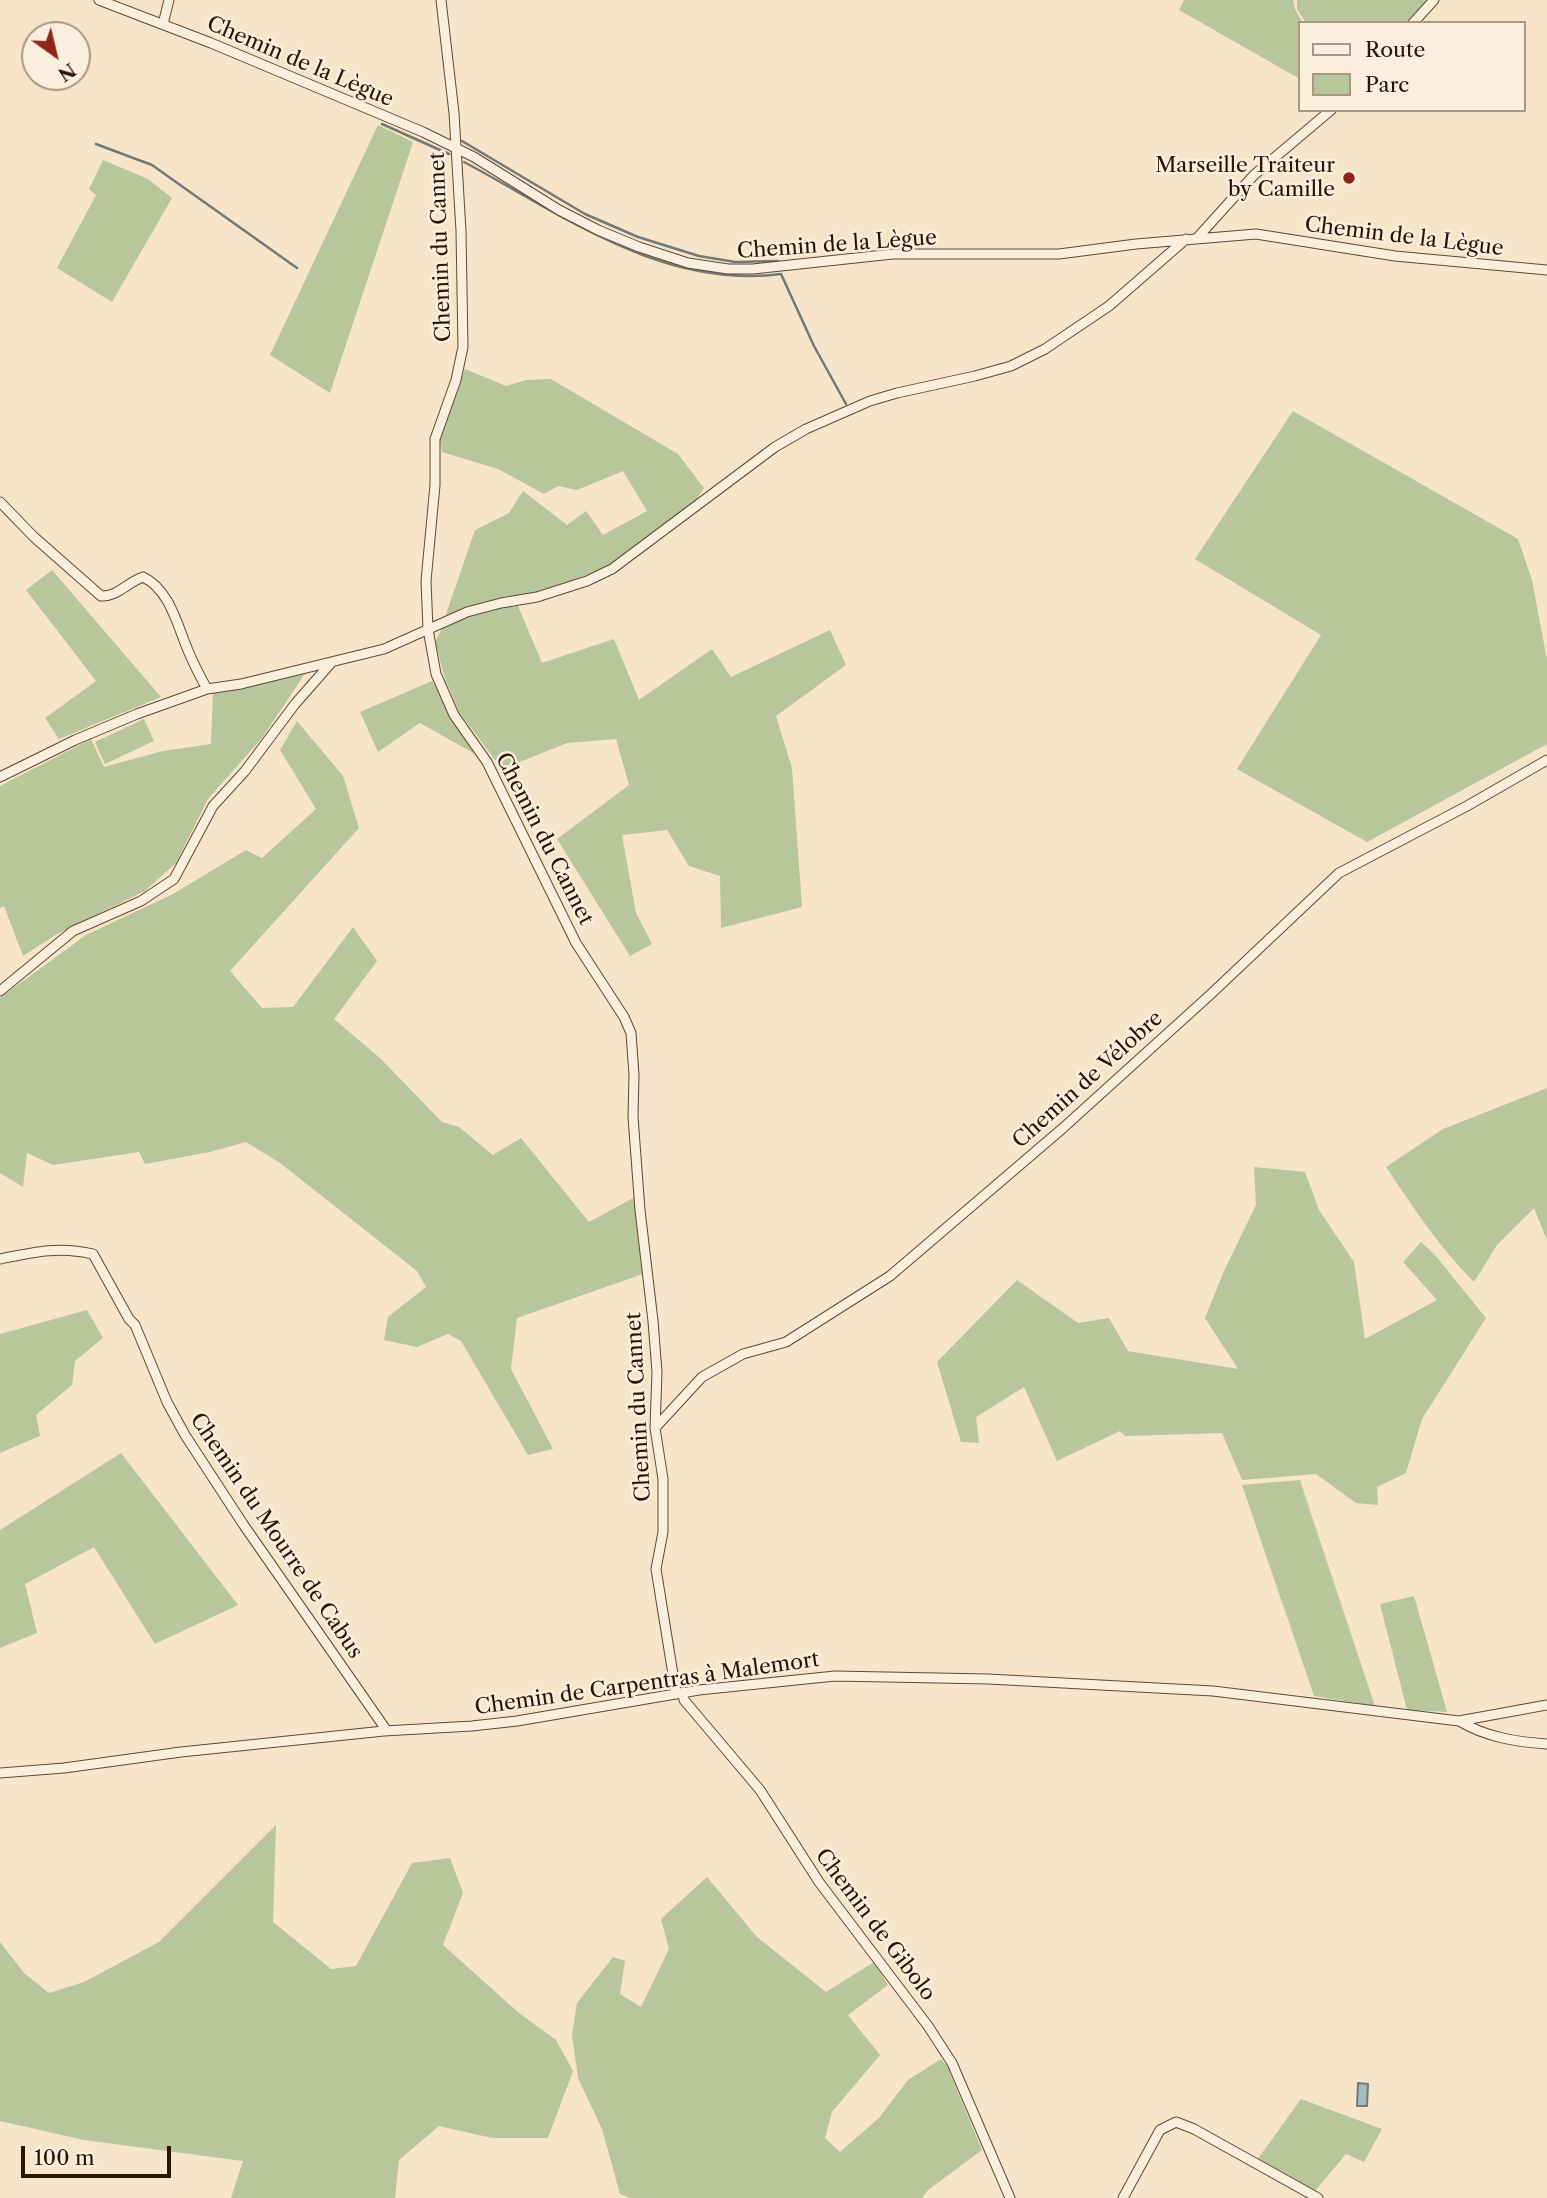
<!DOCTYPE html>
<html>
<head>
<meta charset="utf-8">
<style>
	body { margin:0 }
	#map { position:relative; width:1547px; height:2198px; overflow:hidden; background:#f7e5ca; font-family:"Libre Caslon Text",serif }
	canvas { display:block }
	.legend { position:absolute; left:1298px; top:21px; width:228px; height:91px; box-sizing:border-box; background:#faeedd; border:2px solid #a89785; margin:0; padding:9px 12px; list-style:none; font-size:21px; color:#2c1502 }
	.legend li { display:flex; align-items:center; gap:14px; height:35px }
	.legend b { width:35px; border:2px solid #a89785 }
	.north { position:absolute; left:21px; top:21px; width:70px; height:70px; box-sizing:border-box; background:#faeedd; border:2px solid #a89785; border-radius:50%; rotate:146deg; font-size:19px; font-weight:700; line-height:28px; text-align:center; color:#2c1502 }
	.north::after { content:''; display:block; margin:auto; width:24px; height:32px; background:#8f2418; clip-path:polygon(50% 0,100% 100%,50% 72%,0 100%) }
	.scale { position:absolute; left:21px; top:2146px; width:150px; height:32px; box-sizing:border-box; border:4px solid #2c1502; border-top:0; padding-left:9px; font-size:21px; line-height:24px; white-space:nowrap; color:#2c1502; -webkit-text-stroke:5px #faeedd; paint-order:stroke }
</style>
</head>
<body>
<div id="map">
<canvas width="1547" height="2198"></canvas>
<ul class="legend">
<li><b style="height:9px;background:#faeedd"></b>Route</li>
<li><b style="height:19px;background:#b8c69a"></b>Parc</li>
</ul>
<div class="north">N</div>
<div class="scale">100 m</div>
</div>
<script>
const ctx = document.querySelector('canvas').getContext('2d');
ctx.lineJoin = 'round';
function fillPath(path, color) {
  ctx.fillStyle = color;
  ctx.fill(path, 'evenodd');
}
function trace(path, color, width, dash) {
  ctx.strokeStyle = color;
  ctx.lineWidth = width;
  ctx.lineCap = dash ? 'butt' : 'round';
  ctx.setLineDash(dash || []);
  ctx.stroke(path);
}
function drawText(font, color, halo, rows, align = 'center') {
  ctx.font = font + ' "Libre Caslon Text",serif';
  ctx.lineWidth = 5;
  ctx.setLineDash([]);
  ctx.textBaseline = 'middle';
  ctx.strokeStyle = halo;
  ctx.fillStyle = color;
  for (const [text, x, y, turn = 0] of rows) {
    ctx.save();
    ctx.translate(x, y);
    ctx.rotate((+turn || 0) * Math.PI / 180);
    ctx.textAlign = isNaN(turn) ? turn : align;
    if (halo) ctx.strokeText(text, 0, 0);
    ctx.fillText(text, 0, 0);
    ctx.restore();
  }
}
const green = new Path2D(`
	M1184 0H1293L1295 9 1303 23H1300V79L1179 10Z
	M1297 0H1430L1408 23H1306L1297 9Z
	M378 125 413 142 330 393 270 355Z
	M103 160 148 179 172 198 112 302 57 268 96 195 89 189Z
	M465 369 506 386 526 380 551 379 678 454 704 488 692 506 612 564 553 589 445 617 475 530 509 513 523 491 567 525 586 511 603 535 647 511 623 471 577 490 558 486 544 494 498 469 442 452 440 440Z
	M1293 411 1518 539 1532 580 1547 660V744L1367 842 1237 769 1321 635 1195 559Z
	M52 570 161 697 59 739 45 718 96 681 26 590Z
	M518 606 542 663 614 639 639 700 712 649 731 677 830 630 846 665 776 716 792 768 802 907 721 928 720 876 689 866 667 830 622 835 636 913 652 944 630 956 557 839 629 785 616 739 567 743 502 769 459 712 445 679 435 642 444 625 492 608Z
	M306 672 262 738 208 799 176 863 145 891 57 934 23 956 4 906 0 908V786L91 739 104 767 163 751 211 744 213 691Z
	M432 681 475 754 420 723 378 752 360 712Z
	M144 719 154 741 105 764 95 742Z
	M297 721 343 776 359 828 230 971 262 1008 293 1007 353 927 377 961 334 1019 381 1059 442 1122 459 1127 493 1155 521 1138 589 1222 635 1197 643 1274 517 1318 511 1369 553 1449 528 1455 461 1341 448 1334 417 1347 384 1340 388 1317 426 1287 417 1271 280 1163 246 1142 210 1152 145 1164 139 1152 53 1165 27 1153 23 1187 0 1173V998L86 935 173 894 246 850 262 858 316 809 280 750Z
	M1547 1088V1240L1534 1208 1497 1245 1474 1282C1439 1247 1413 1207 1386 1167L1443 1129Z
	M1254 1167 1305 1172 1319 1210 1354 1262 1365 1339 1437 1300 1403 1262 1421 1242 1435 1255 1486 1318 1422 1419 1406 1473 1377 1487 1378 1505 1356 1503 1316 1474 1242 1480 1222 1433 1125 1436 1120 1431 1057 1461 1024 1387 976 1417 979 1443 961 1442 937 1362 1017 1280 1078 1323 1109 1318 1128 1351 1238 1369 1205 1318 1224 1271 1256 1205Z
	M87 1310 103 1338 75 1361 72 1385 36 1415 40 1436 0 1453V1334Z
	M121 1453 238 1605 155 1644 94 1547 25 1584 37 1633 0 1648V1530Z
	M1300 1480 1375 1706 1314 1696 1242 1485Z
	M1414 1596 1447 1712 1407 1710 1380 1604Z
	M276 1825 273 1922 331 1969 356 1966 412 1863 450 1858 463 1893 443 1945 519 2013 556 2040 573 2071 548 2138H492L439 2126 399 2160 395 2198H231L243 2161 84 2140 0 2121V1942L24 1973 49 1993 84 1982 159 1942Z
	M707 1877 757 1937 826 1992 874 1962 888 1985 848 2015 880 2055 832 2112 825 2138 840 2152 879 2118 908 2080 941 2059 947 2066 982 2150 928 2190 922 2198H631L620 2194 602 2129 578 2078 572 2035 577 2003 613 1957 625 1961 620 1994 641 2007 669 1949 661 1919Z
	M1301 2099 1382 2129 1364 2162 1346 2154 1315 2191 1257 2160Z`);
const water = new Path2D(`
	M1358 2083 1368 2084 1367 2106H1357Z`);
const stream = new Path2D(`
	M382 124 449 154
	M462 141 585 214 638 237 699 256 735 262 778 261
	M96 144 152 165 297 268
	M464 162C564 215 661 289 781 274L814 346 846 404`);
const minor = new Path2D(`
	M99 0 211 43 423 132 474 157 559 210 598 230 639 247 688 263 728 269H753L893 254H1059L1136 244 1256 234 1395 256 1547 270
	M441 0 454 113 461 231 463 347 456 380 435 439V485L426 581 428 629 436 674 454 715 487 762 576 943 624 1017 631 1033 634 1075 633 1117 640 1210 653 1321 657 1372 655 1428 663 1479V1532L656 1569 676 1693
	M1413 23 1434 0
	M163 24 169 0
	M1198 237 1254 175 1331 110
	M0 502 34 537 101 596C117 597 128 582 143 577 171 590 178 629 190 655 195 667 201 678 207 689
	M0 777 75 740 137 714 207 689 241 684 384 649 467 612 501 603 537 597 587 581 612 569 775 447 806 429 870 401 897 393 975 376 1011 366 1045 349 1109 306 1186 239
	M0 991 73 931 141 901 174 879 213 806 245 771 295 704 331 663
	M0 1259C34 1252 59 1246 93 1254L129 1319 135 1325 167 1402 185 1435 243 1524 387 1731
	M655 1428 702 1377 743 1354 786 1342 890 1276 1063 1128 1211 994 1339 873 1467 806 1547 760
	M683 1692 684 1700 760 1790 819 1882 928 2026 952 2063 1010 2198
	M1459 1721 1547 1705
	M0 1773 64 1768 181 1752 384 1731 472 1726 517 1721 699 1690 835 1676 988 1679 1213 1691 1459 1721C1486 1737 1516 1742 1547 1744
	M1123 2198 1160 2130 1176 2122 1194 2129 1318 2198`);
const markers = [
	[1349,178,7,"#8f2418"]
];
const streetNames = [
	["Chemin de la Lègue",300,62,23],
	["Chemin de la Lègue",1404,237,7],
	["Chemin de la Lègue",837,245,-4],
	["Chemin du Cannet",441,247,-92],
	["Chemin du Cannet",544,839,63],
	["Chemin de Vélobre",1088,1080,-42],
	["Chemin du Cannet",639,1407,-93],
	["Chemin du Mourre de Cabus",276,1536,56],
	["Chemin de Carpentras à Malemort",647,1684,-8],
	["Chemin de Gibolo",875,1925,53]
];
const poiNames = [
	["Marseille Traiteur",1335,166],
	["by Camille",1335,190]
];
fillPath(green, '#b8c69a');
fillPath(water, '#a2bcc1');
trace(water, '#737975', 2);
trace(stream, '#737975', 2.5);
trace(minor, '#5f4934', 11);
trace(minor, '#faeedd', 9);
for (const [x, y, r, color] of markers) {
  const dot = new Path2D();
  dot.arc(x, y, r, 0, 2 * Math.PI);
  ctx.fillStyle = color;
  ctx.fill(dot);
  trace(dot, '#faeedd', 2.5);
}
drawText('21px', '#2c1502', '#faeedd', streetNames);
drawText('21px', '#2c1502', '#faeedd', poiNames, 'right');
</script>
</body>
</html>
